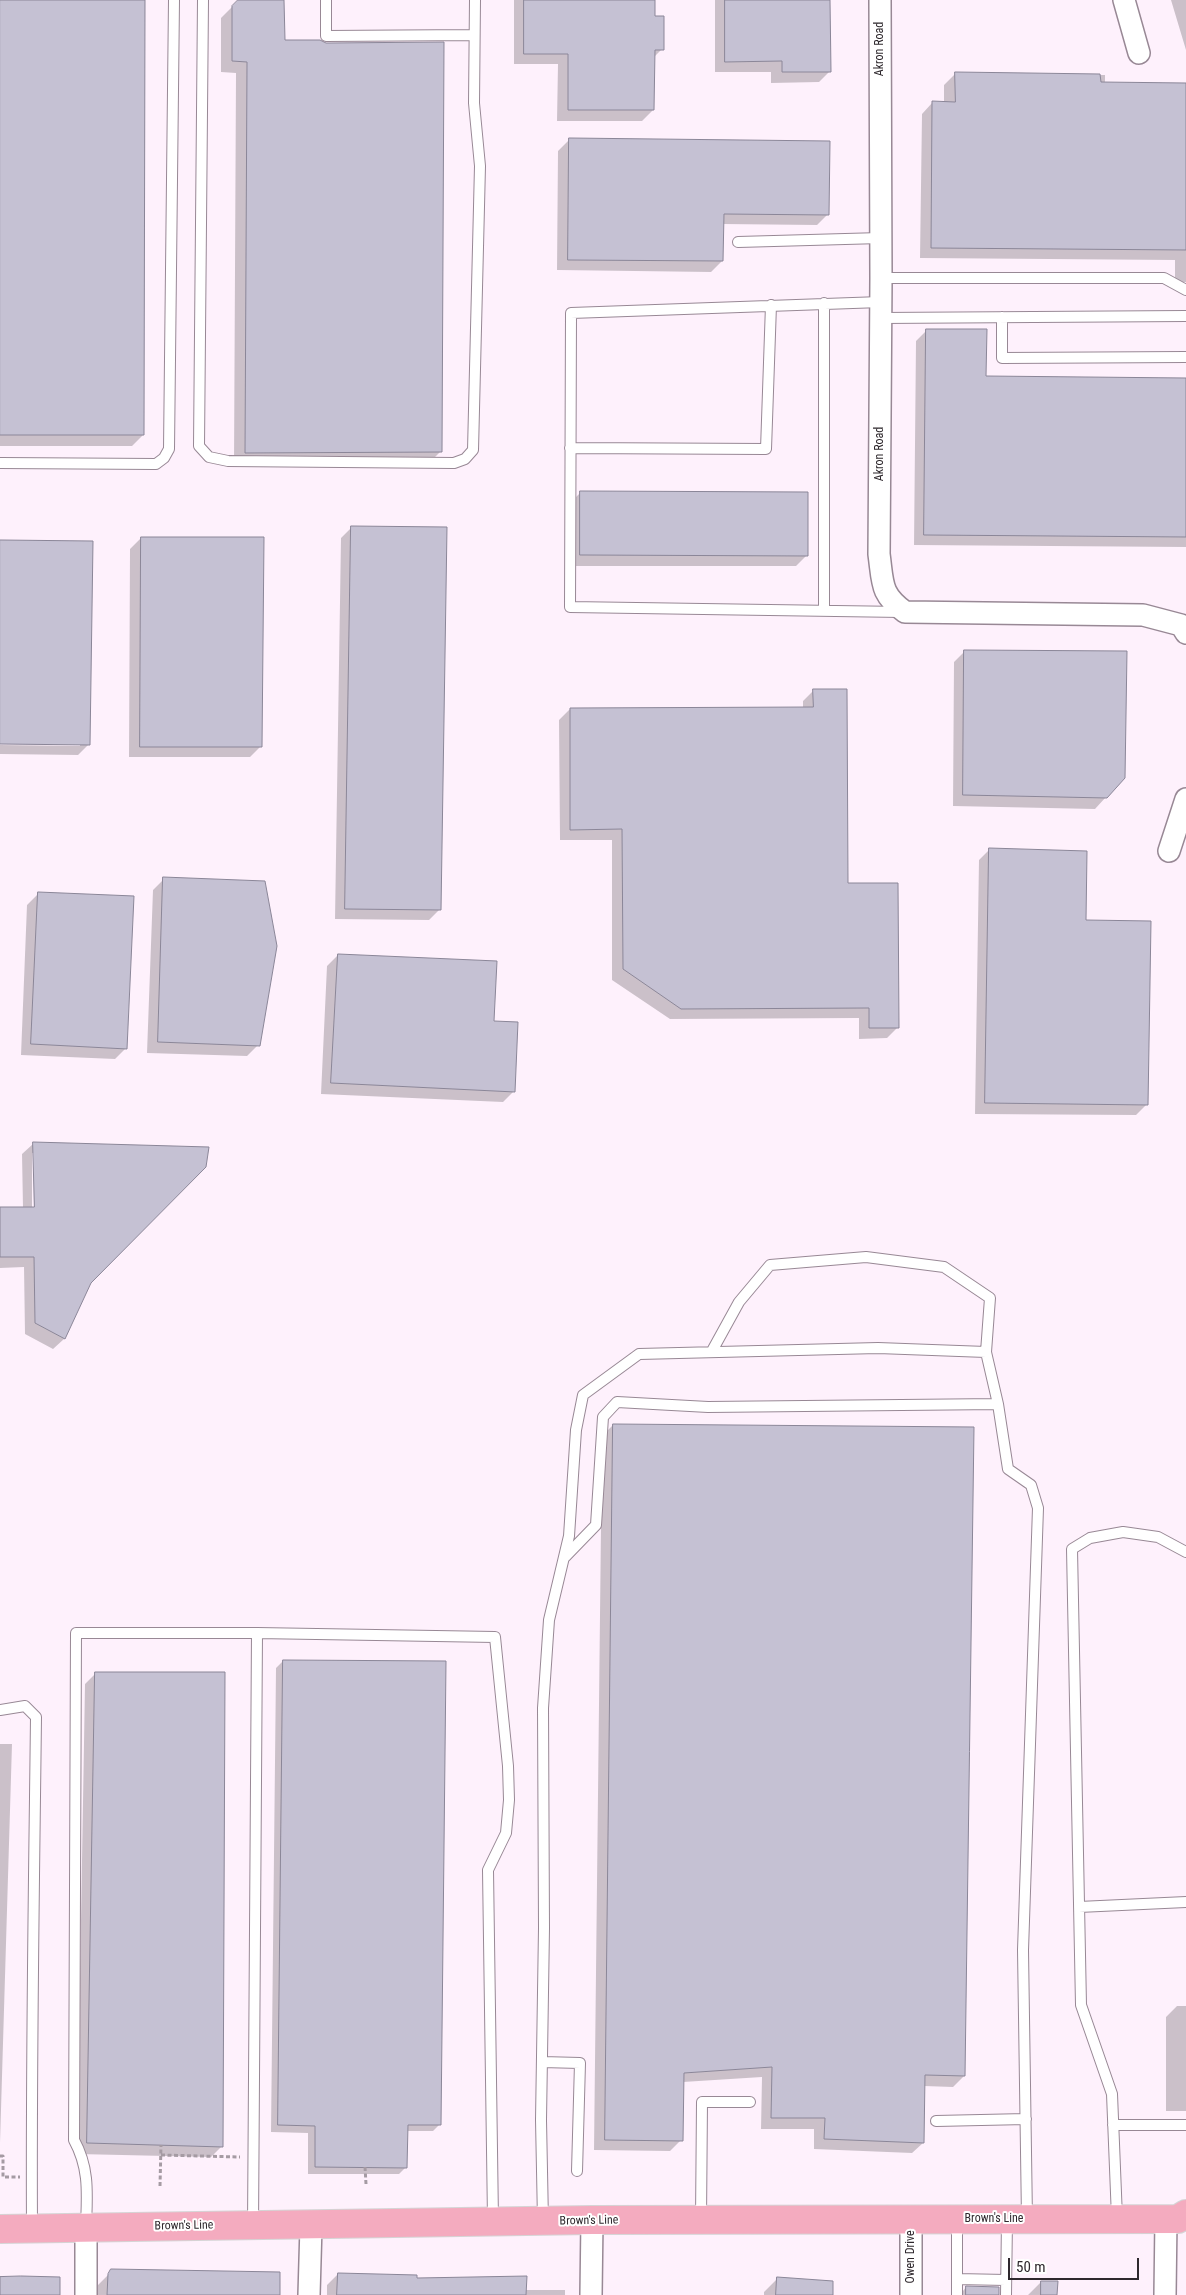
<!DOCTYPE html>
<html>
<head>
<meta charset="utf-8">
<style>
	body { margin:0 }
	#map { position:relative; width:1186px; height:2295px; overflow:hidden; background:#fef1fc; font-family:"Roboto Condensed",sans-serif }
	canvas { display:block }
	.scale { position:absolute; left:1008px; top:2258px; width:131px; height:22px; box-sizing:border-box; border:2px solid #2e282d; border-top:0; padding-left:6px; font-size:15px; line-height:18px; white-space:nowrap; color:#2e282d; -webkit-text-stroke:4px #fff; paint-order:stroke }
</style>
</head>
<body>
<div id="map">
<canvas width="1186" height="2295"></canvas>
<div class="scale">50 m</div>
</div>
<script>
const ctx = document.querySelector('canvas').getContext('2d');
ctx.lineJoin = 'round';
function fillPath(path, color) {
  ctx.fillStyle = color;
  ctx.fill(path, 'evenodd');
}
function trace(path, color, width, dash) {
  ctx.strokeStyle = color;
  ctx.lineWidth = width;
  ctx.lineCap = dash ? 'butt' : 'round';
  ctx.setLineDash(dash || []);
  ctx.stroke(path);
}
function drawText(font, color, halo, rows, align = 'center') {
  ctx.font = font + ' "Roboto Condensed",sans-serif';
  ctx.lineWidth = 4;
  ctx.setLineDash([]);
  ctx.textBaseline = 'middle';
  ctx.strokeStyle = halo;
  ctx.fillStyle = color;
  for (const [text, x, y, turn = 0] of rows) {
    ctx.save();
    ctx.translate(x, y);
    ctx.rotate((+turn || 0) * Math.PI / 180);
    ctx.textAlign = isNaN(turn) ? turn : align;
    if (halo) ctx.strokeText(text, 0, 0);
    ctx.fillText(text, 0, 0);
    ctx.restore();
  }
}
const shadow = new Path2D(`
	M239 0H283L284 41 440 452 429 463H234L236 73 221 72V18Z
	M514 0H654V17L662 49 653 58V110L642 121H557L558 64H514Z
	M715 0H829L830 71 819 82 771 83V72H715Z
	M1171 0H1186V50Z
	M0 1 143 435 132 446H0Z
	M955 74 1105 75V84H1186V282H1175V260L920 258 922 114 932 103H944V85Z
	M569 140 828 214 817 225 722 224V261L711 272 557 270 558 151Z
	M927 330 985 377 1186 379V547L914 545 916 341Z
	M581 492 807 555 796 566H570V503Z
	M352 527 440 909 429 920 335 919 341 538Z
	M141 538 261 746 250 757H129L130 549Z
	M0 542 89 744 78 755 0 754V745L80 746V743L0 742Z
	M965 651 1106 797 1095 809 953 806 954 662Z
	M814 690 847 885 898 1027 887 1038 859 1039V1018L670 1019 612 980V840H560L559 720 570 709 803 708V701Z
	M990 849 1085 921 1147 1104 1136 1115 975 1114 979 860Z
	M164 879 258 1045 247 1056 147 1053 153 890Z
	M38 894 126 1048 115 1059 21 1055 27 905Z
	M338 955 514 1091 503 1102 321 1094 327 966Z
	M33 1144 90 1283 64 1339 53 1349 25 1334 24 1267 0 1268V1208H23L22 1154ZM32 1153H34L35 1213H32Z
	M613 1425 964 2076 953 2087 924 2086 923 2143 912 2153 814 2149V2129H761L762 2077 683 2082 681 2140 670 2151 594 2150 602 1436Z
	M283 1661 440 2124 433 2131H406V2167L399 2174H308V2133L271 2132 276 1668Z
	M96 1673 222 2146 211 2157 77 2154 85 1684Z
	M0 1744H12L0 2143Z
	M1177 2006H1186V2111H1166V2017Z
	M112 2271 278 2295H97V2286Z
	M338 2274 525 2290H565V2295H327V2285Z
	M777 2279 832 2295H764V2292Z
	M1041 2282 1056 2295H1028Z
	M966 2287 986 2295H963V2291Z`);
const building = new Path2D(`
	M0 0H145L144 435H0Z
	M238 0H284L285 40H320L326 43 444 42 442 452 245 453 247 62 232 61V6Z
	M524 0H655V16H664V50H655L654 110H568V54H524Z
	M725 0H830L831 72H782V61L725 62Z
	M955 72 1100 74 1101 82 1186 83V250L931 248 932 101 955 102Z
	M569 138 830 141 829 215 724 214 723 261 568 260Z
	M926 329H987L986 376 1186 378V537L924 535Z
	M580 491 808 492V556L580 555Z
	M351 526 447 527 441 910 345 909Z
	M141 537H264L262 747H140Z
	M0 540 93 541 90 745 0 744Z
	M964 650 1127 651 1125 778 1107 798 963 795Z
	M813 689H847L848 883H898L899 1028H869V1008L681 1009 623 969 622 829 570 830V708L813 707Z
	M989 848 1087 851 1086 920 1151 921 1148 1105 985 1103Z
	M163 877 265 881 277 946 260 1046 158 1042Z
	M38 892 134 896 127 1049 31 1044Z
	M338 954 497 961 494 1021 518 1022 515 1092 331 1083Z
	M33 1142 209 1147 206 1167 91 1283 65 1339 35 1323 34 1257H0V1207H34Z
	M613 1424 974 1427 965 2076 925 2075 924 2143 824 2139 825 2118H771L772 2067 684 2073 683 2141 605 2140Z
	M283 1660 446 1661 441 2125H408L407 2168 315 2167V2126L278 2125Z
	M95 1672H225L223 2147 87 2143Z
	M111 2269 280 2272V2295H107L108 2274Z
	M338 2273 417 2275V2278L527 2276 526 2295H337Z
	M21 2276 60 2277V2295H0V2277Z
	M777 2277 833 2281V2295H776Z
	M1041 2281H1058L1057 2295H1041Z
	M966 2286 999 2287V2295H966Z`);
const path = new Path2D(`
	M161 2155 240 2157
	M0 2156H3V2177H20
	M365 2167 366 2184
	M160 2186 161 2145`);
const lane = new Path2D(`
	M203 0 199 446 209 457 228 461 454 463 465 459 473 450 480 166 474 103 475 0
	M326 0V36L474 35
	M738 242 881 238
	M881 278H1164L1186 290
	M881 302 571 313 570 607 902 612
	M824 303V611
	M1002 317V358L1186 357
	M881 318 1186 316
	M570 448 766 449 771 305
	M0 463 156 464 164 458 169 449 174 0
	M712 1351 739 1302 770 1265 866 1257 944 1267 990 1298 986 1352 998 1404 1008 1469 1031 1485 1038 1508 1023 1950 1027 2219
	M565 1557 596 1525 603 1417 617 1402 708 1407 998 1404
	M257 1633 495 1637 508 1766 509 1800 506 1833 488 1870 493 2220
	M0 1710 25 1706 36 1717C34 1887 31 2057 32 2227
	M1079 1907 1186 1902
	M542 2062 580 2063 577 2171
	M936 2121 1026 2119
	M1113 2125H1186
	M1117 2218 1112 2094 1081 2005 1072 1549 1090 1538 1123 1532 1158 1537 1186 1552
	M701 2219 702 2102H750
	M543 2221 541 2120 544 1928 543 1708 549 1620 569 1536 576 1430 583 1395 639 1354 878 1348 986 1352
	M86 2227C87 2195 90 2169 74 2140L76 1633H257L253 2225
	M957 2279 1006 2280
	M957 2295V2221
	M1006 2295 1007 2220`);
const street = new Path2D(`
	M880 0 881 278 879 554C883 583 880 594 905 612L1143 615 1181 625 1186 633
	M1124 0 1139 53
	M1169 851 1186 799
	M86 2295V2228
	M309 2295 311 2226
	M591 2295 592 2220
	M911 2295V2219
	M1165 2295 1166 2219`);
const primary = new Path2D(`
	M0 2229 592 2220 1178 2219 1186 2214`);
const streetNames = [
	["Akron Road",880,49,-90],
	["Akron Road",880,454,-90],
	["Brown's Line",994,2219],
	["Brown's Line",589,2221,-1],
	["Brown's Line",184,2226,-1],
	["Owen Drive",911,2257,-90]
];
fillPath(shadow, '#0003');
fillPath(building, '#c5c1d3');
trace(building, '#8b8698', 1);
trace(lane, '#988895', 12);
trace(street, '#988895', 24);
trace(primary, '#d5d4d5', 30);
trace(path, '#a59ba3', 3, [4, 2.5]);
trace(lane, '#fff', 10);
trace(street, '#fff', 21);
trace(primary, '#f4abbf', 28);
drawText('12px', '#2e282d', '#fff', streetNames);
</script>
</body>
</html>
